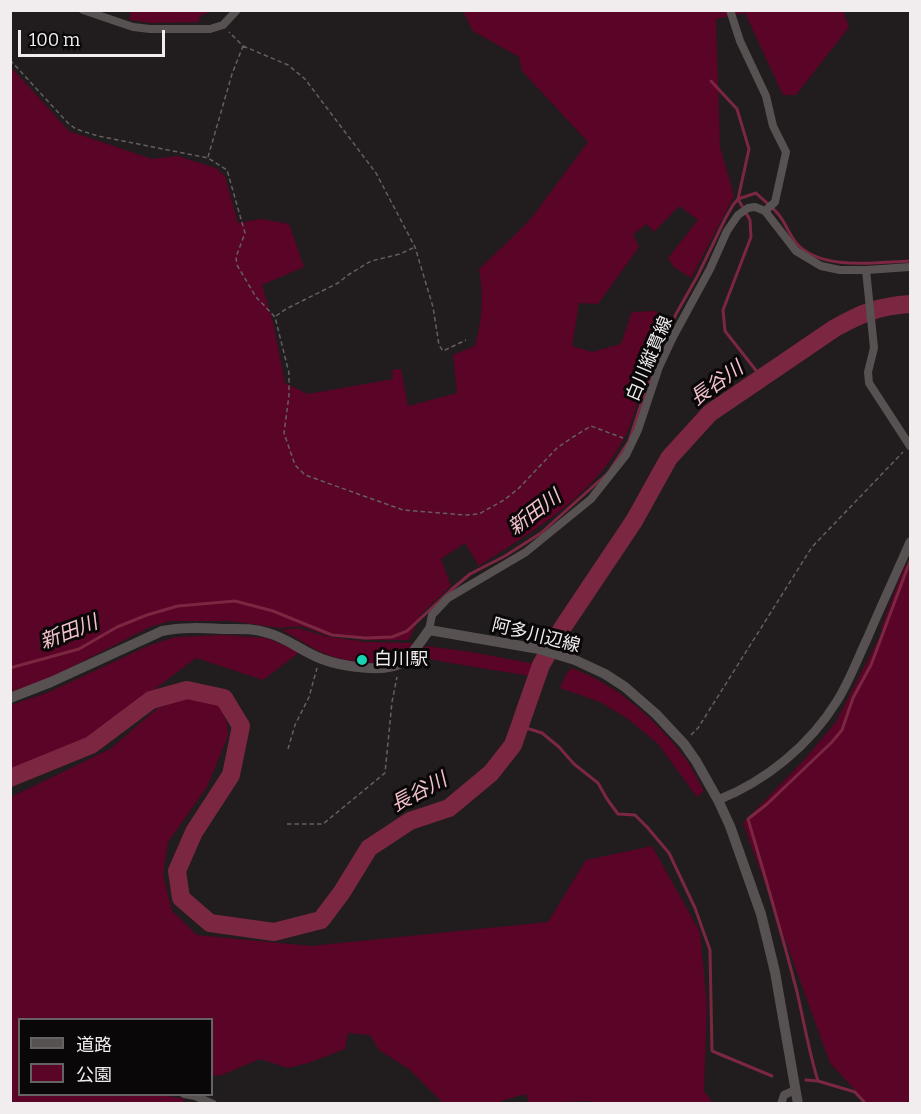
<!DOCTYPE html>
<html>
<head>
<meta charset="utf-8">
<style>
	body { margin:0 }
	#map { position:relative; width:921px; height:1114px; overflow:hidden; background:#211c1d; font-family:Bitter,"Noto Sans JP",serif }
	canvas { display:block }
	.frame { position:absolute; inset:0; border:12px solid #f1edee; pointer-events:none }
	.legend { position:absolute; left:18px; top:1018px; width:195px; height:78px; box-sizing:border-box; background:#090708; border:2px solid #666364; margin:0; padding:8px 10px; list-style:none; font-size:18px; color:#f1edee }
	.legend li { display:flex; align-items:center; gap:12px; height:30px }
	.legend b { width:30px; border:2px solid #666364 }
	.scale { position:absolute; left:18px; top:30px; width:147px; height:27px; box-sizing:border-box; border:3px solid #f1edee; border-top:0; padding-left:8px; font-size:18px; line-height:21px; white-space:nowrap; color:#f1edee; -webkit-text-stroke:4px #090708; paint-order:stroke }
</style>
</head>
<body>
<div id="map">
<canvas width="921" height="1114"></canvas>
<div class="frame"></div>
<ul class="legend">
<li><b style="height:8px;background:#575152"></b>道路</li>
<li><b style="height:16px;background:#5a0427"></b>公園</li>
</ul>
<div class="scale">100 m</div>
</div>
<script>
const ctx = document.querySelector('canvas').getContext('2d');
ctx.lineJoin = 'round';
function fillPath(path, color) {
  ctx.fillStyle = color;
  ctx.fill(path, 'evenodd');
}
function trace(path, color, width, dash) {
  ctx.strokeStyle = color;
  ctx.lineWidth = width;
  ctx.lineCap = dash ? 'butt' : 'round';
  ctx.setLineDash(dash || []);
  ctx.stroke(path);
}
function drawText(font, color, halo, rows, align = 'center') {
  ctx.font = font + ' Bitter,"Noto Sans JP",serif';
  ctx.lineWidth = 6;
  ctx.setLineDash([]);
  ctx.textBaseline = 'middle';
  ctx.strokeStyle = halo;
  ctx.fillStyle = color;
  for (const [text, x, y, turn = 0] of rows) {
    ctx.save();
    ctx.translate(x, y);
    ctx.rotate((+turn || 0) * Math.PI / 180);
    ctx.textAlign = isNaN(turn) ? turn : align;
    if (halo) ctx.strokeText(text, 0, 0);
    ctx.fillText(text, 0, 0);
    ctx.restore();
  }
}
const green = new Path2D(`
	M843 10 849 27 796 95H783L745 13 716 19 720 147 734 196 691 278 674 267 668 258 698 220 679 206 654 232 647 224 633 234 639 247 598 304 579 303 572 346 592 352 621 344 632 312 656 311 665 319C660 330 654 341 650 353 643 376 638 406 629 428 602 491 535 530 479 566L465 543 441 559 451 586 421 614 409 640H368L325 635 301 626 280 628 231 621H170L150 627 58 674 11 693 10 66 69 131 152 159 177 156 216 168 225 176 238 223 261 219 289 224 304 267 262 285 273 322 285 383 308 394 393 379 392 370 401 369 408 406 457 393 453 355 475 346C482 322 484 294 479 269L521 229 532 217 588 142 522 71 519 57 473 31 463 11Z
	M131 11V10L213 11 200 16 199 22 152 23 129 20Z
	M905 565 910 569V1103H867L830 1063 743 823 804 760 836 722 883 630 881 628Z
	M298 628 324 636 366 642 414 643C410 647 406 653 401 657 384 668 346 662 328 655 312 649 297 638 282 630Z
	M225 635 267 638 300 652 263 680 196 658 94 735 51 755 11 771V705L49 692 150 645 176 637Z
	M426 646 471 652 535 664 530 676 444 662 419 656Z
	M572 668C618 685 656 720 686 759 693 769 698 781 704 791L697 797 658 744 628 719 600 702 560 688 567 673Z
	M184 699H204L218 703 227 723 228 736 207 787 168 842 163 875 172 911 197 935 311 946 548 922 586 860 652 846 700 932 707 1006 704 1091 713 1103 594 1104 591 1101 529 1103 526 1094 501 1101 500 1103H443L409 1069 379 1050 370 1035 348 1033 345 1049 308 1063 288 1068 260 1059 219 1076 212 1075V1020H20V1094H154L184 1099V1103L140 1104 120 1101 121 1103H11V797L110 749 158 708Z`);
const stream = new Path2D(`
	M711 81 737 109 749 149 738 199 750 220 751 237 723 310 725 331 762 378
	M10 668 79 649 117 627 147 615 178 606 235 601 273 611 332 635 365 638 392 637 407 631 451 590 470 574 505 556 541 533 608 473 629 441 655 362 676 314 698 275 725 219 733 205 738 199 756 193C763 200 773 207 779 215 787 225 789 236 799 246 826 271 877 262 910 261
	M520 726 542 733 559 747 574 764 598 783 607 799 618 814 635 815 647 827 669 853 695 908 710 950 712 1051 772 1076
	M806 1080 818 1081 855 1092 866 1104
	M818 1081C809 1052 804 1022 797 992 782 934 765 876 748 819L766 805 832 742 842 730 853 698 871 665 910 561`);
const river = new Path2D(`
	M10 778 91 745 151 700 187 690 224 698 241 726 231 775 194 832 177 871 181 898 210 923 274 932 321 920 342 892 369 848 410 821 449 808 491 773 513 745 541 665 563 627 634 521 669 458 710 413 835 328C862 313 879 306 910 304`);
const path = new Path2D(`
	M243 46 288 65 305 79 376 173 415 247 433 307 439 345 443 351 466 340
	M10 60 68 123 76 129 98 136 208 158 227 170 245 233 236 257 237 265 256 297 275 317 289 373V395L284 433 295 465 305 475 403 510 465 515 479 514 504 500 518 489 557 448 573 437 591 426 623 438
	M208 157 232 74 243 46 229 32
	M276 316 286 309 338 283 348 275 371 261 400 254 415 247
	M691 735 698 728 812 547 903 452
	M288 749 295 725 309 697 317 668
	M287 824H323L385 773 392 702 397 677`);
const minor = new Path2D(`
	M83 10 133 27 150 29H210L223 25 237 10
	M730 10 740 41 766 96 773 126 786 152 775 202 765 211
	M866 270 874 348 868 372 869 383 910 446
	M429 630 432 615 448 598 526 552 591 499 626 455 638 430 659 367 673 337 710 269 727 231 738 215 748 208 755 207 765 211 796 251 821 266 840 270H866L910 267
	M184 1094 195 1096 213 1104
	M781 1104 784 1095 795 1090`);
const tertiary = new Path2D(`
	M718 800C766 781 810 745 837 701 849 682 857 660 867 639 881 606 896 574 910 542`);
const secondary = new Path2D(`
	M10 698 51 682 162 631C182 627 202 628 222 629 238 629 253 628 268 633 287 638 303 652 322 659 340 666 386 674 403 662 413 654 421 641 429 630L539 649 575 660 605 674 625 687 656 714 684 744 696 761 718 800 730 826 761 914 775 972 798 1104`);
const markers = [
	[362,660,6,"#18d5b2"]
];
const streetNames = [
	["白川縦貫線",650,359,-67],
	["阿多川辺線",536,636,14]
];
const poiNames = [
	["白川駅",374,660]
];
const waterNames = [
	["長谷川",717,384,-36],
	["新田川",535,513,-37],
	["新田川",69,633,-21],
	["長谷川",419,793,-28]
];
fillPath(green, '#5a0427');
trace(stream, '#7b2742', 3);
trace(river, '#7b2742', 18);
trace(path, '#645f60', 1.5, [4.5, 3]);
trace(minor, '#575152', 8);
trace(tertiary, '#575152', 9);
trace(secondary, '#575152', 10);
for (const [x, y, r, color] of markers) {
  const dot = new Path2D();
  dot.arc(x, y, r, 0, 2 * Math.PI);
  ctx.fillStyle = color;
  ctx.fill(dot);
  trace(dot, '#090708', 2);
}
drawText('18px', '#f1edee', '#090708', streetNames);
drawText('18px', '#f1edee', '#090708', poiNames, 'left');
drawText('italic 20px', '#f4c2cc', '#090708', waterNames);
</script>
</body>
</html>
